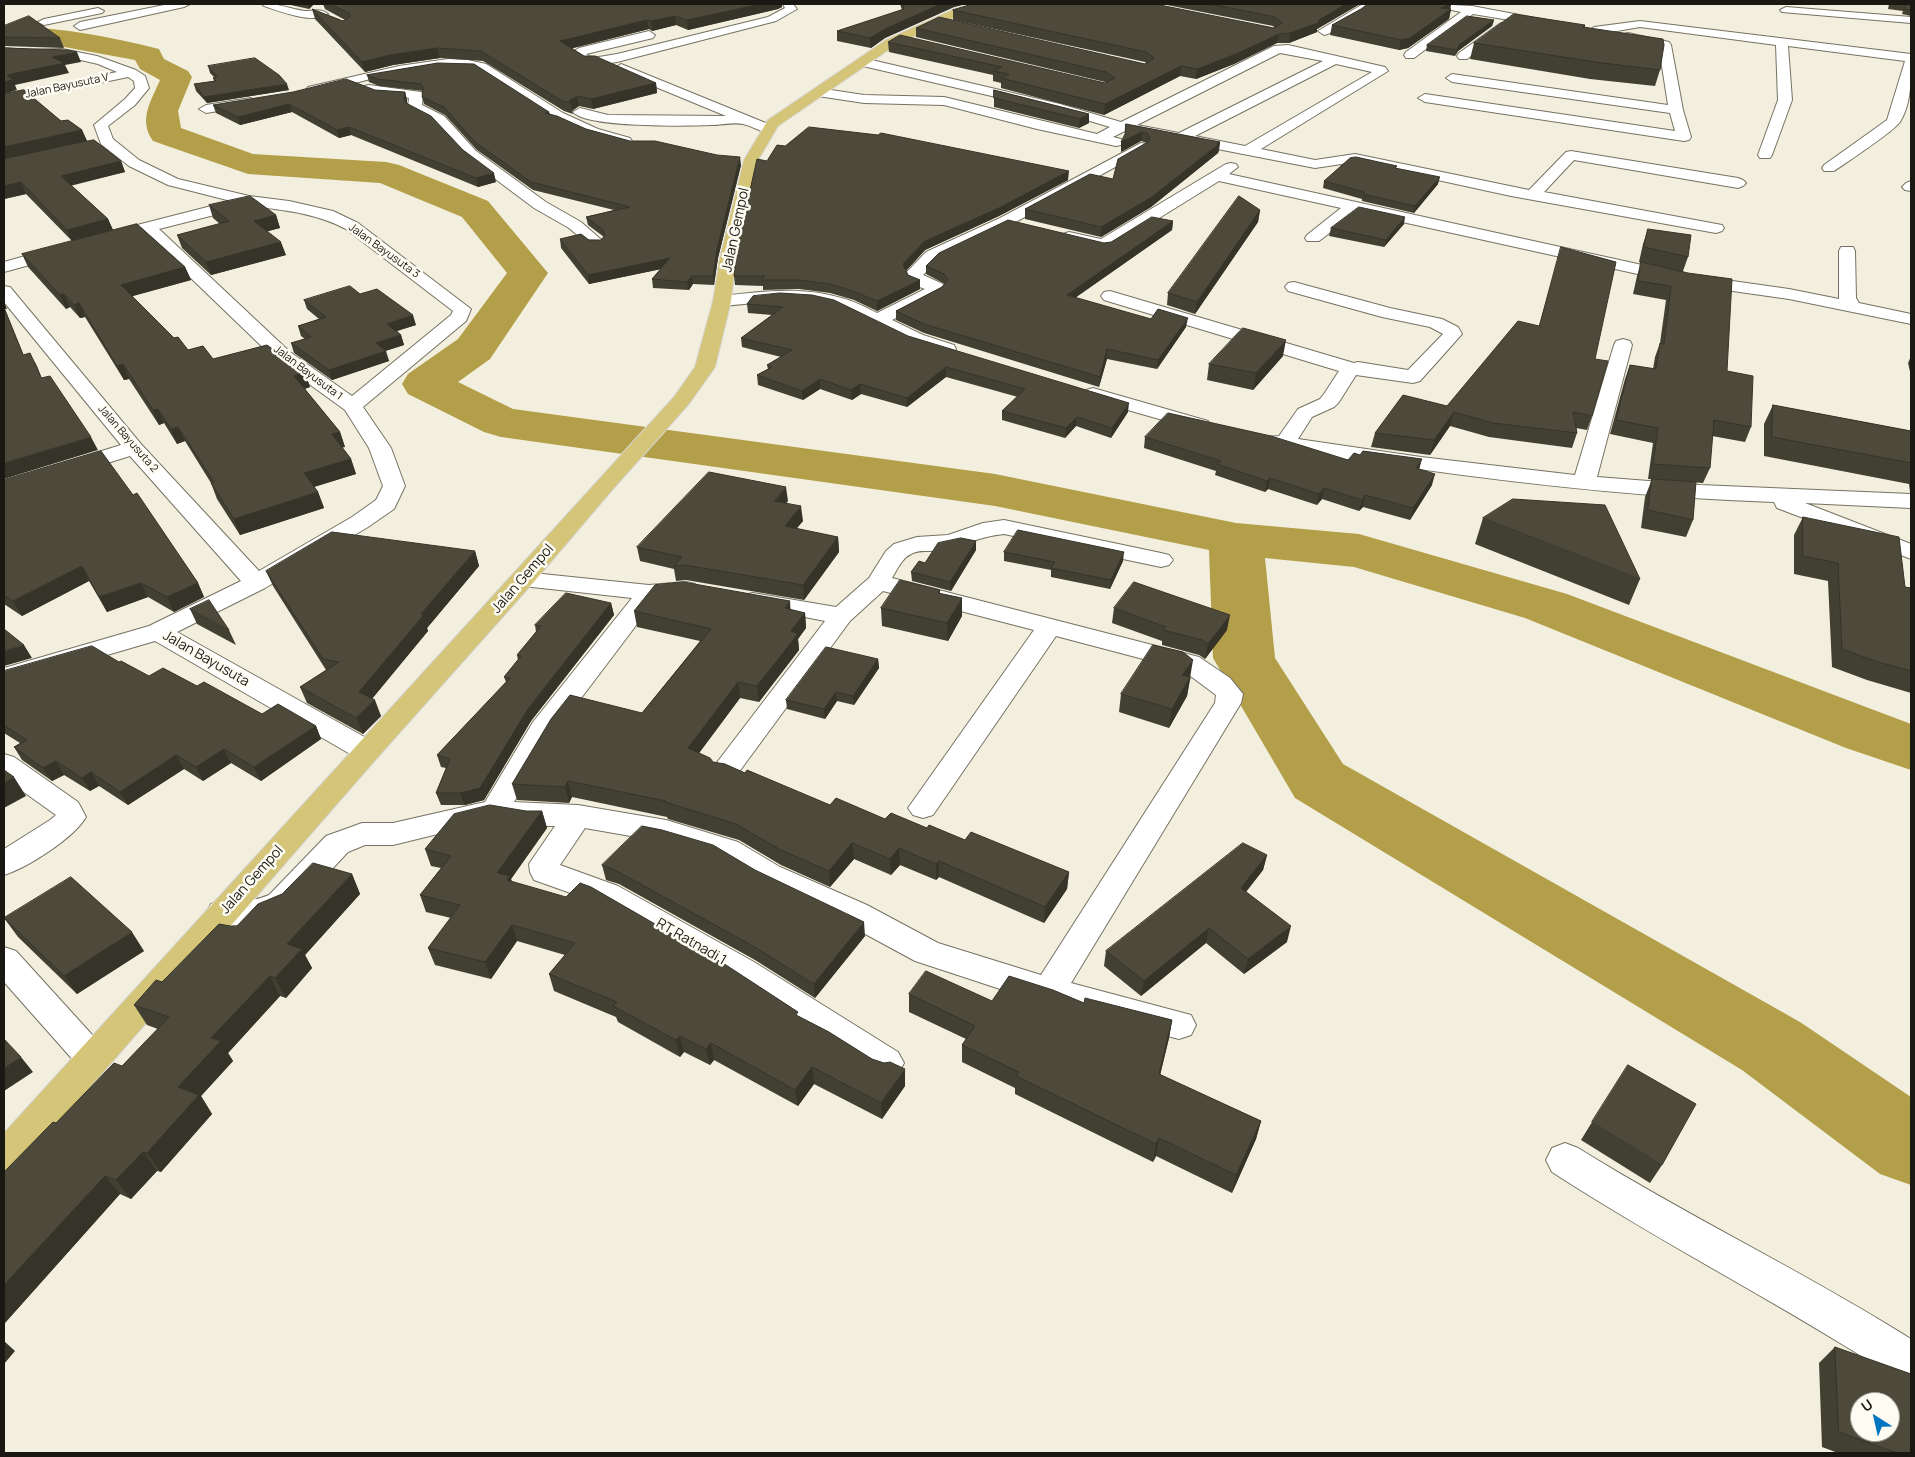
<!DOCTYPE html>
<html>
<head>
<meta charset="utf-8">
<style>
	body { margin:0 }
	#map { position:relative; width:1915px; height:1457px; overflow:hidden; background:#f3efde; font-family:Manrope,sans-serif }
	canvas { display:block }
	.frame { position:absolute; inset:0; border:5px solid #191812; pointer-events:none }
	.north { position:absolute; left:1850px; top:1392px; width:50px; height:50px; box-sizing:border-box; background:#fefcf2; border:1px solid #a2a198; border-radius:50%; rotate:325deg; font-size:14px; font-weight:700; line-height:20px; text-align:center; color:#191812 }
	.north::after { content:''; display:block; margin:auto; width:18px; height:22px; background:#0076c0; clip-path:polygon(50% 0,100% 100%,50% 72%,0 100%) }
</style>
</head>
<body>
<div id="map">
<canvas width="1915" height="1457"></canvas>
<div class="frame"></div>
<div class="north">U</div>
</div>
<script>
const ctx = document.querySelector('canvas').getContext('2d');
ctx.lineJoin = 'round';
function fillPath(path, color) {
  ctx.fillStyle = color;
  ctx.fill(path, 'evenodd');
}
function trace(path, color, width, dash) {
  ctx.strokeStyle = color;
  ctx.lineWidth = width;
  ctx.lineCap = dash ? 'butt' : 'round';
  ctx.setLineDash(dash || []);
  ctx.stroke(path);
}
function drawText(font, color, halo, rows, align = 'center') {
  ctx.font = font + ' Manrope,sans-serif';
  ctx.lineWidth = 5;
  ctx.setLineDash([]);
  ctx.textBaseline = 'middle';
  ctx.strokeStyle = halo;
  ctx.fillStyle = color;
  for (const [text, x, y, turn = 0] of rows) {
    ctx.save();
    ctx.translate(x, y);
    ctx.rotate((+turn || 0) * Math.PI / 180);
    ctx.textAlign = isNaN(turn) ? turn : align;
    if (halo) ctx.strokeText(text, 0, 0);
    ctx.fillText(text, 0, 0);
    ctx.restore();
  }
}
const river = new Path2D(`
	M4 27C57 26 108 36 159 49L164 59 188 71 192 77 178 111 181 128 253 154 386 162 399 165 488 201 548 273 490 359 458 382 513 409 995 474 1236 523 1359 534 1567 594 1911 724V770L1846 748 1525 618 1354 567 1265 558 1275 658 1343 764 1800 1022 1911 1097V1185L1880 1174 1742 1070 1295 798 1213 658 1209 550 995 506 501 437 484 432 408 394 402 384 408 374 458 339 507 273 462 217 380 183 248 174 153 141C138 120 151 101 160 80L140 69 135 60 59 46 4 43Z`);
const minor = new Path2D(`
	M169 4H190L184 7 80 30 74 26 80 22Z
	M262 4C279 3 290 9 305 11 313 11 322 8 328 14 316 25 278 11 264 6Z
	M783 4H793L797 9 776 21 617 62 591 66 570 54 579 48 649 31 655 35 653 38 586 54 593 58 617 54 768 17 785 8Z
	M1363 4H1376L1358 17 1328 34 1324 35 1318 31Z
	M1432 4 1472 6 1546 20 1552 23 1546 26 1473 14 1414 58H1406L1404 55 1406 52 1461 12 1433 6Z
	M1786 7 1911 17V23L1782 12 1780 10Z
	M98 8 104 11 102 13 44 25 38 22 44 19Z
	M1640 21 1911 54C1911 77 1912 103 1900 122 1893 132 1847 162 1834 171H1824L1822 168 1824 165 1887 120 1905 61 1788 46 1792 100 1772 155 1770 158H1760L1758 155 1778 100 1776 45 1640 27 1594 35 1588 31 1594 27Z
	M1502 23 1508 27 1506 29 1467 59H1459L1457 56 1459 53 1498 25Z
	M1628 33 1669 42 1671 45 1683 110 1691 137 1689 140 1684 141 1425 102 1418 98 1425 94 1675 131 1670 113 1452 82 1446 78 1452 74 1668 105 1659 47 1624 40 1622 37 1624 34Z
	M1288 45 1385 67 1388 71 1261 149 1315 160 1355 154 1529 190 1566 152 1571 151 1738 178 1743 180 1746 183 1743 186 1738 188 1574 160 1544 192 1722 225 1724 228 1722 231 1716 233 1511 196 1355 162 1315 168 1125 131 1113 137 1121 139 1123 142 1121 145 1116 146 1037 129 944 105 864 103 818 96 811 92 818 88 864 95 944 97 1097 134 1110 127 1056 111 863 66 857 62 863 58 1060 104 1121 122 1274 46ZM1280 53 1323 61 1179 133 1137 125ZM1336 64 1372 72 1245 146 1195 136Z
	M4 48 28 50 62 49 97 56 136 70 145 76 149 88 135 105 108 126 113 139 139 160 178 179 249 196 289 201 333 211 358 223 471 309 466 321 363 407 391 448 405 486 394 509 368 527 265 588 177 632 377 744 381 751 377 758 367 761 357 758 155 641 4 685V668L149 626 241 581 130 456 4 495V481L121 445 4 302V286L10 287 141 444 259 571 352 517 376 500 383 486 369 448 345 410 276 360 144 233 133 236 127 234 125 231 127 228 141 224 231 201 168 185 129 166 101 144 94 125 125 99 135 88 134 81 128 77 4 103V95L117 72 98 64 72 58 4 56ZM250 206C283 210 316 213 346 229L453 311 451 315 352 396 290 352 159 229Z
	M448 59 468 60 486 64 563 113 598 129 630 138 632 141 630 144 625 145C565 130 528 103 478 70 432 58 358 83 313 94L306 90 308 87 399 66Z
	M621 64 773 126 775 129 768 133C759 131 752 126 743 124 734 122 722 125 712 125 689 126 586 128 573 112L580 108 608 115 726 116 617 71 615 68Z
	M369 85 421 92 423 95 422 105 444 116 476 151 546 202 581 222 605 243 603 247H591L569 228 534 208 466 157 434 122 410 110 408 107 409 98 364 92 362 89 364 86Z
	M251 98 258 102 256 105 206 113 199 109 206 105Z
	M1141 143 1146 144 1148 147 1146 150 1012 224 938 260 923 275 943 284 946 288 941 295 892 320 923 335 954 345 956 349 954 353C924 360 863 314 833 307 796 297 759 303 722 306L716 305 713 301 716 297 722 296C764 291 804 286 845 299 856 302 867 308 877 313L925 289 909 283 905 274 926 252 1000 218Z
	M1231 163 1236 164 1238 167 1229 174 1683 274 1789 289 1839 299V251L1841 247H1853L1855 251 1856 298 1859 303 1911 314V324L1789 299 1683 284 1357 212 1319 241H1307L1305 238 1307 235 1341 208 1219 181 1109 249C1095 252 1077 244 1063 240L1061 237 1063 234 1069 232 1101 239 1226 164Z
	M1911 181V191L1905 190 1902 187 1906 183Z
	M60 246 66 247 68 251 66 255 4 272V262Z
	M1294 282 1390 308 1442 319 1458 327 1462 334 1420 381 1413 383 1356 375 1339 402 1334 407 1312 417 1298 439 1421 457 1575 475 1614 345 1616 341 1623 339 1630 341 1632 345 1597 477 1700 485 1911 494V508L1805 503 1911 544V559L1777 508 1774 502C1653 498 1532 485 1411 468 1363 461 1312 457 1265 445L1261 441 1265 437 1279 436 1298 409 1320 399 1324 394 1339 371 1104 300 1101 296 1104 292 1110 291 1354 363 1358 362 1408 370 1443 334 1430 327 1382 317 1288 291 1285 287 1288 283Z
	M1093 388 1208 421 1211 425 1208 429 1201 431 1086 398 1083 394 1086 390Z
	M1004 520 1161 553 1169 555 1173 560 1169 565 1161 567 1004 534C979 536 956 549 931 551 924 551 918 550 911 554 902 558 897 570 892 578L1199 657 1230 678 1243 694 1241 703 1071 983 1191 1015 1196 1025 1191 1035 1179 1039 1049 1005 915 961 845 923 758 883 716 858 665 842 585 828 560 865 618 886 754 962 898 1052 904 1063 898 1074 886 1078 874 1074 730 980 596 902 534 880 530 872 529 864 555 826H531L495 820 393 845H365L348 852 291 913 260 925H222L211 922 206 913 211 904C231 898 249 904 269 895L326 836 362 823H393L485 802 533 722 632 598 523 586 514 584 511 579 514 574 523 572 649 585 686 582 695 584 698 589 695 594 656 599 554 734 514 802 578 805 666 820 738 842 780 867 867 905 938 943 1041 975 1215 703 1216 695 1181 669 1056 636 933 815 923 818 913 815 908 808 913 801 1034 630 883 591 850 621 736 776 726 779 716 776 712 769 825 621 744 605 741 600 744 595 753 593 836 607 869 578 886 551 894 544 917 537 948 535 983 523Z
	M4 754 14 757 78 802 86 817C74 838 27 868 4 875V849L50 820 56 815 4 778Z
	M4 947 16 951 105 1049 110 1059 105 1069 93 1074 81 1069 4 982Z
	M1565 1143 1578 1148C1687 1216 1803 1271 1911 1339V1384L1896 1378C1784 1305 1664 1245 1552 1172L1546 1160 1552 1148Z`);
const major = new Path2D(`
	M972 4H990L988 6 963 13 894 46 778 126 758 160 736 258 731 301 715 367 688 405 612 490 532 584 377 758 17 1171 4 1176V1133L674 397 695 367 713 301 720 258 744 160 768 120 886 40 955 9Z`);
const wall = new Path2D(`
	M286 4H314L309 9Z
	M323 4H782V7L778 9 688 30 676 25 652 31 649 29 572 48 584 56 656 83 657 93 593 109 579 106 572 111 573 114 564 111 483 61 440 58 393 65 365 72 315 19 312 9 343 21 345 20 325 9Z
	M900 4H966L954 7 885 38 871 48 837 41V31L902 10Z
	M1162 4H1360L1317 29V32L1289 43H1277L1234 64 1196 79 1180 76 1104 115 1001 88V83L993 81V75L889 52 888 42 1105 83H1106L1105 82 916 37V28L1145 64 1146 63 1145 62 953 20V10L1274 28H1275L1273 26Z
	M1451 4 1450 9H1451L1449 19 1408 48 1399 50 1330 35 1332 25 1361 9Z
	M1889 4H1911V16L1902 14 1903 11 1888 9Z
	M1494 20 1492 26 1458 51 1455 56 1426 51 1427 45Z
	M1585 25V27L1660 70 1655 86 1590 79 1470 59 1474 43Z
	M4 26 60 38 64 48 4 46Z
	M438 63 549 112 550 114 586 129 630 141 741 165 718 258 714 285 693 284 689 290 653 288 652 279 661 269 589 284 561 248 560 239 601 240 604 237 588 225 586 217 614 210 533 190 477 150 445 115 424 104 422 97 423 91 379 86 369 82 367 75Z
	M208 66 289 90 207 103 196 91 194 84 214 81 213 78 214 77 210 73Z
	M24 90 61 121 68 120 82 130 87 141 27 154 94 140 121 161 125 172 71 185 108 219 113 230 137 224 185 267 191 280 132 296 174 338 178 337 188 350 203 346 213 359 267 345 305 373 310 387 305 389 340 432 345 447H342L351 459 356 474 314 487 318 492 324 508 240 535 217 499 211 483 185 441 177 444 164 423 159 425 129 379 124 380 85 317 80 318 70 307 66 309 28 267 22 254 72 241 26 194 4 199V94Z
	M375 90 405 92 407 100V103L463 150 496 182 478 187 351 135 339 138 292 112 240 125 216 113 213 105Z
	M994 90 1089 114V123L1079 128 994 107Z
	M1126 124 1220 142 1219 151 1218 153 1151 207 1101 237 1025 219V209L1113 179 1147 143 1141 141 1121 152 1125 134Z
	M767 161 1068 180 999 216 925 250 906 271 908 275 920 280V289L877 311 854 300 830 293 799 289 763 290V286L735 285 734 276Z
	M1397 166 1396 168 1438 184 1414 213 1362 201V199L1323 188 1324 181Z
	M209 205 276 215 280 228 267 231 286 255 211 275 182 248 177 235 220 224 213 218Z
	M1260 210 1258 222 1195 314 1167 305 1168 293Z
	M1173 221 1172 230 1075 298 1151 319 1186 327 1157 369 1107 359 1099 387 924 333 896 320V311L942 287 945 284 926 274V266L1104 243 1111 242Z
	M1404 224 1384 247 1329 236 1331 228Z
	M1648 229 1688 257 1683 271 1751 427 1745 442 1712 436 1710 468 1703 483 1648 479 1653 443 1610 434 1625 379 1630 365 1653 369 1655 357 1660 343 1666 300 1633 294 1637 276 1641 263 1639 262 1643 244Z
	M360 294 416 325 397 331 401 335 404 345 385 351 389 361 332 380 294 353 291 343 305 339 301 336 298 326 319 319 307 309 304 300Z
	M753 296 908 336 1128 412 1111 438 1076 426 1065 438 1002 420V411L1018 397 946 377 907 407 861 394 852 400 820 389 803 400 758 385 757 375 768 369 767 365 781 357 742 347 741 338 772 315 748 313 747 304Z
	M1283 356 1253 390 1207 380 1209 364Z
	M1911 356V376L1908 363Z
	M1595 359 1592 416 1587 430 1576 428 1577 433 1572 448 1489 437 1450 426 1430 455 1371 447 1375 433 1447 406Z
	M1773 405 1911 431V493L1910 492 1909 484 1764 456V424Z
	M1145 437 1348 460 1420 470 1432 485 1410 520 1363 507 1359 511 1322 499 1317 505 1268 489 1265 492 1215 475 1216 471 1144 448Z
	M1652 479 1693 520 1686 537 1641 528 1645 497Z
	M4 480 133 495 198 583 204 597 174 612 148 597 107 612 89 581 22 616 4 604Z
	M788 501 786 503 803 521 796 529 838 537 839 552 804 600 686 580 676 581 674 569 640 561 637 547Z
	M1803 517 1905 587 1911 588V693L1867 680 1832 667 1828 581 1794 574V535Z
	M1483 518 1640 579 1629 605 1475 544Z
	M976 550 951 591 912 581 911 572 925 563Z
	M475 551 479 566 427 628 428 631 372 699 381 716 363 734 307 703 300 687 326 670 273 586 266 571Z
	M1004 552 1123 561 1110 589 1051 577V570L1004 561Z
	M940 590V593L962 616 948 641 882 626 881 608Z
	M611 603 614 615 531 721 484 800 465 805H441L436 793 446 768 441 767 437 755 506 682 504 677 518 660 517 655 536 632 535 625Z
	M1114 608 1227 630 1205 659 1199 655 1162 645V641L1112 623Z
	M190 609 229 630 236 645 197 624Z
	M790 610 805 613 806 628 798 639 799 650 759 702 740 698 699 753 713 762 745 773 830 805 885 819 927 828 965 840 1069 872 1067 889 1044 923 939 877 936 880 900 865 891 875 854 859 830 887 781 865 739 840 668 819 667 817 572 797 569 803 517 800 512 784 642 713 700 641 637 627 634 611Z
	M878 659 879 668 854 705 837 701 825 719 787 709 786 700Z
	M119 662 149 676 197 686 262 714 316 726 321 739 261 781 231 763 203 781 184 769 128 805 99 786 90 791 64 775 52 781 22 760 14 747 20 743 4 733V671Z
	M1191 678 1190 680 1187 696 1169 728 1119 712 1121 694Z
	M526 811H542L547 828 511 879 512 882 799 1017 905 1086 882 1119 814 1084 798 1106 714 1060 710 1065 684 1052 680 1057 618 1022 616 1017 554 991 549 974 565 955 517 941 491 979 435 965 428 948 451 918 426 912 420 895 441 868 431 866 425 849Z
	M1267 855 1263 870 1246 892 1287 942 1244 974 1206 943 1141 996 1104 966 1106 951Z
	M602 865 865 936 815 998 755 960 619 884 606 880Z
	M352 874 360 894 305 955 312 968 286 998 280 996 228 1053 233 1061 201 1096 212 1114 161 1172 157 1171 131 1199 120 1194 4 1324V1172L56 1123 122 1066 158 1029 147 1025 134 1005 162 982 236 927Z
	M4 918 144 951 77 994 18 937Z
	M909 994 992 1001 1084 1003 1172 1020 1169 1038 1160 1075 1261 1121 1256 1139 1232 1193 1156 1156 1153 1162 1015 1094V1088L962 1062V1045L966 1039 909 1012Z
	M1592 1122 1662 1165 1650 1183 1581 1140Z
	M1835 1347 1911 1453H1838L1822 1447 1819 1363Z`);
const shadedWall = new Path2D(`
	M308 4H314L309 9Z
	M761 4H782V7L778 9 688 30 687 20Z
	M941 4H966L954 7 885 38 871 48 870 38 885 29Z
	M1346 4H1360L1317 29V32L1289 43 1290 33 1319 20Z
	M1451 4 1450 10 1451 9 1449 19 1408 48 1399 50 1401 40 1441 8Z
	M675 16 676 25 652 31 651 21Z
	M647 20 649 29 562 51 560 41Z
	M1494 20 1492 26 1458 51 1455 56 1457 50 1459 45Z
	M1279 34 1277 43 1234 64 1196 79 1197 69Z
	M437 48 440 58 393 65 365 72 362 62 390 55Z
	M77 52 81 62 65 65 69 73 15 85 17 90 4 94V82L7 75 52 57Z
	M1181 66 1180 76 1104 115 1105 104Z
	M656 83 657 93 593 109 591 99Z
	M287 84 289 90 207 103 204 97Z
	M405 92 407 100 406 107 404 99Z
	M577 96 579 106 572 111 571 103 569 101Z
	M289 104 292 112 240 125 238 117Z
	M1089 114V123L1079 128 1080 119Z
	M349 127 351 135 339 138 337 130Z
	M82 130 87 141 4 159V147Z
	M1142 132 1141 141 1121 152V142Z
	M1220 142 1218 153 1151 207 1101 237V227Z
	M740 157 741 165 718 258 714 285 713 276 717 249Z
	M121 161 125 172 66 187 61 176Z
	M1069 171 1068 180 999 216 925 250 903 274V264L925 241Z
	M494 173 496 182 478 187 476 178Z
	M1440 177 1438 184 1414 213 1415 206Z
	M21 182 26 194 4 199V186Z
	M1260 210 1258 222 1195 314 1197 302Z
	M276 215 280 228 258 234 254 221Z
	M1405 217 1404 224 1384 247 1386 240Z
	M108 219 113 230 72 242 67 230Z
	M1173 221 1172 230 1066 304 1067 295Z
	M281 242 286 255 211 275 206 262Z
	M670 258 671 267 589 284 588 275Z
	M185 267 191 280 126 298 121 285Z
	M692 276 693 284 689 290 687 282Z
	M920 280V289L877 311V301Z
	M64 294 70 307 66 309 60 295Z
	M4 302 7 309H5L29 368 23 355 4 308Z
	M79 303 85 317 80 318 74 305Z
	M413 315 416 325 390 333 387 324Z
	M1188 318 1186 327 1157 369 1158 360Z
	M401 335 404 345 379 353 376 343Z
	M1286 340 1283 356 1253 390 1256 373Z
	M1107 349V359L1099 387 1100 377Z
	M386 351 389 361 332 380 329 370Z
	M30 353 37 366 47 391 41 378Z
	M123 364 129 379 124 380 117 366Z
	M946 367V377L907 407V398Z
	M305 373 310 387 299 390 294 376Z
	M820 379V389L803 400 802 391Z
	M860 384 861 394 852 400 851 390Z
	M1129 403 1128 412 1111 438 1112 428Z
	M158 409 164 423 159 425 153 410Z
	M1454 412 1450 426 1430 455 1434 440Z
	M1077 417 1076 426 1065 438 1066 428Z
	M178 427 185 441 177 444 171 429Z
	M340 432 345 447 337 449 332 434Z
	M91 437 98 450 4 479V463Z
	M351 459 356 474 310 488 304 473Z
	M1422 459 1419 470 1416 468Z
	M1435 474 1432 485 1410 520 1413 508Z
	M1270 478 1268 489 1265 492 1267 481Z
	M786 487 788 501 776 515 774 501Z
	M1324 488 1322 499 1317 505 1319 494Z
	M318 492 324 508 240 535 234 519Z
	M1365 495 1363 507 1359 511 1362 500Z
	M801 506 803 521 786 541 785 526Z
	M838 537 839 552 804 600 803 585Z
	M976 541V550L951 591 950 582Z
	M475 551 479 566 427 628 428 631 365 707 359 692 421 614Z
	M1124 552 1123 561 1110 589 1111 580Z
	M82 566 89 581 22 616 13 601Z
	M141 583 148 597 107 612 99 597Z
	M198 583 204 597 174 612 167 597Z
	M962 598V616L948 641 947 623Z
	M790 601 791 617 785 608Z
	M611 603 614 615 531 721 484 800 465 805 460 793 528 709Z
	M805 613 806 628 798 639 799 650 759 702 757 686 791 631Z
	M1230 615 1227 630 1205 659 1208 644Z
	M24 645 32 658 4 666V651Z
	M878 659 879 668 854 705 853 696Z
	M1193 660 1187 696 1169 728 1172 709 1182 675Z
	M738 682 740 698 691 764 688 748Z
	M836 692 837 701 825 719 824 709Z
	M375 700 381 716 363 734 356 718Z
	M316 726 321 739 261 781 254 767Z
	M224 749 231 763 203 781 196 767Z
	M176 755 184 769 128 805 120 792Z
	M56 761 64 775 52 781 43 768Z
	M91 772 99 786 90 791 82 778Z
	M14 777 26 796 4 808V783Z
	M568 781 572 797 569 803 565 787Z
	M542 811 547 828 511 879 515 893 497 873Z
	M852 843 854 859 830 887 829 871Z
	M899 848 900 865 891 875 890 859Z
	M1267 855 1263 870 1237 903 1241 888Z
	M939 861V877L936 880V864Z
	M1069 872 1067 889 1044 923 1045 907Z
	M352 874 360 894 305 955 312 968 286 998 275 978 287 944Z
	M864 922 865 936 815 998 814 984Z
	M512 925 517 941 491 979 485 962Z
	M1291 926 1287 942 1244 974 1248 959Z
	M1209 928 1206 943 1141 996 1144 981Z
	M132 932 144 951 77 994 64 976Z
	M270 976 280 996 228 1053 233 1061 201 1096 212 1114 161 1172 147 1153 178 1087 211 1038Z
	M1172 1020 1169 1038 1156 1092 1159 1074Z
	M680 1036 684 1052 680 1057 676 1040Z
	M711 1043 714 1060 710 1065 706 1049Z
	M21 1057 33 1072 4 1091V1068Z
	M812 1067 814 1084 798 1106 795 1090Z
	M905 1069V1086L882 1119 881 1103Z
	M1261 1121 1256 1139 1232 1193 1236 1175Z
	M1159 1138 1156 1156 1153 1162 1156 1144Z
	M143 1152 157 1171 131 1199 116 1180Z
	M105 1176 120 1194 4 1324V1285Z
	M4 1341 15 1351 4 1364Z`);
const building = new Path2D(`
	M330 4H761L687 20 675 16 651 21 647 20 560 41 584 56H595L656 83 591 99 577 96 569 101 571 103 562 101 481 51 437 48 390 55 362 62 312 9 343 21 350 17V14Z
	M903 4H941L885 29 870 38 837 31 904 9Z
	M973 4H1155L1274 28 1282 23 1275 17 1210 4H1346L1319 20 1318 23 1290 33 1279 34 1236 54 1197 69 1181 66 1105 104 1001 78 1009 74 993 71 1002 67 888 42 900 35 1105 83 1115 78 1106 72 916 28 939 17 1145 64 1154 58 1146 52 953 10Z
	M1368 4H1450L1441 8 1451 9 1410 38 1401 40 1332 25 1361 9Z
	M1894 4H1911V10L1905 9 1906 5Z
	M1514 14 1585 25 1583 27 1663 39 1664 45 1660 70 1595 62 1474 43Z
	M29 16 60 38 4 37V26Z
	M1467 16 1494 20 1459 45 1457 50 1427 45Z
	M4 48 68 50 77 52 52 57 65 63 7 75 13 80 4 82Z
	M255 58 279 75 287 84 204 97 194 84 216 81 213 78 217 77 208 66Z
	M438 63 474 64 549 112 545 113 557 116 586 129 630 141H655L717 155 740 157 717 249 713 276H692L687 282 652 279 670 258 588 275 560 239 581 234 589 240H601L605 235 603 230 586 217 630 207 531 182 475 142 444 107 422 97 423 88 421 84 377 79 367 75Z
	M346 79 375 90 405 92 404 99 406 103 431 116 463 150 494 173 476 178 349 127 337 130 289 104 238 117 213 105 293 92Z
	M24 90 61 121 68 120 82 130 4 147V94Z
	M994 90 1089 114 1080 119 994 98Z
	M1126 124 1220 142 1217 144H1219L1152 197 1101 227 1025 209 1090 174 1113 179 1118 159 1148 142 1150 139 1148 134 1142 132 1121 142 1125 134Z
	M809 127 878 135 881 133 1069 171 999 208 925 241 903 264 908 275 920 280 877 301 853 291 830 284 799 280H762L765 276H734L737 249 757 159 767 161 777 145 785 146Z
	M94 140 121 161 61 176 108 219 67 230 21 182 4 186V159Z
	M1356 157 1397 166 1395 168 1440 177 1415 206 1363 194 1365 192 1324 181 1350 158Z
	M250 196 276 215 254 221 281 242 206 262 177 235 229 221 209 205Z
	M1239 196 1260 210 1197 302 1168 293Z
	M1359 207 1405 217 1386 240 1331 228Z
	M1152 217 1173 221 1067 295 1151 319 1158 309 1188 318 1158 360 1107 349 1100 377 924 324 896 311 942 287 948 279 944 274 926 266 939 253 1008 220 1104 243 1111 242Z
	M137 224 185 267 121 285 174 338 178 337 188 350 203 346 213 359 267 345 305 373 294 376 340 432 332 434 351 459 304 473 318 492 234 519 211 483 214 482 178 427 171 429 158 409 153 410 123 364 117 366 79 303 74 305 64 294 60 295 22 254Z
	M1648 229 1691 235 1688 257 1644 247Z
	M1561 247 1616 262 1595 359 1608 361 1592 416 1573 412 1577 433 1493 423 1454 412 1434 440 1375 433 1403 395 1447 406 1518 321 1539 326Z
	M1641 262 1688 273 1732 279 1727 371 1753 376 1751 427 1714 420 1710 468 1653 464 1658 428 1616 420 1630 365 1656 369 1660 343 1664 344 1671 286 1638 281Z
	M350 286 360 294 377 289 413 315 387 324 401 335 376 343 386 351 329 370 291 343 311 337 298 326 326 317 304 300Z
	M780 293 812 295 834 300 908 336 1129 403 1112 428 1077 417 1066 428 1002 411 1025 389 946 367 907 398 860 384 851 390 820 379 802 391 757 375 772 367 767 365 792 350 741 338 783 307 747 304 753 296Z
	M4 308 23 355 30 353 41 378 50 376 91 437 4 463Z
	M1243 328 1286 340 1256 373 1209 364Z
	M1773 405 1911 431V463L1772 437Z
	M1168 413 1271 436 1348 460 1354 453 1360 455 1363 451 1422 459 1416 468 1435 474 1413 508 1365 495 1362 500 1324 488 1319 494 1270 478 1267 481 1217 464 1221 461 1145 437Z
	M101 451 133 495 137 493 198 583 167 597 141 583 99 597 82 566 13 601 4 595V480Z
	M709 472 786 487 774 501 801 506 785 526 838 537 803 585 684 565 674 566 682 557 637 547Z
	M1652 479 1696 482 1693 520 1648 510Z
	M1513 499 1605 505 1640 579 1483 518Z
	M1803 517 1899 537 1905 587 1911 588V671L1878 662 1842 649 1838 563 1803 556Z
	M1018 530 1124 552 1111 580 1051 568 1055 562 1004 552Z
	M332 532 475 551 421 614 423 616 359 692 375 700 356 718 300 687 339 662 323 659 266 571Z
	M961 538 976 541 950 582 911 572 919 561 925 563 938 543Z
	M900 580 940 590 938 593 962 598 947 623 881 608Z
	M683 582 790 601 785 608 805 613 791 631 798 634 757 686 738 682 688 748 710 758 713 762 725 764 745 773 747 770 830 805 836 798 885 819 891 813 927 828 929 825 965 840 971 832 1069 872 1045 907 939 861 936 864 899 848 890 859 852 843 829 871 779 849 736 824 665 802 666 801 568 781 565 787 512 784 551 719 570 695 642 713 711 629 634 611 655 585Z
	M1134 582 1230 615 1208 644 1202 640 1163 630 1166 627 1114 608Z
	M566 593 611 603 528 709 480 788 460 793H436L450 759 437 755 510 678 504 677 521 656 517 655 541 626 535 625Z
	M209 600 229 630 190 609Z
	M4 629 24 645 4 651Z
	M1153 645 1183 652 1193 660 1182 675 1190 677 1172 709 1121 694Z
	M92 646 119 662 121 661 149 676 163 668 197 686 204 682 262 714 278 704 316 726 254 767 224 749 196 767 176 755 120 792 91 772 82 778 56 761 43 768 14 747 27 740 4 725V671Z
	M826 647 878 659 853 696 836 692 824 709 786 700Z
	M4 770 14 777 4 783Z
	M490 805 526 811H542L497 873 510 876 507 880 566 897 580 883 591 887 726 965 798 1012 796 1015 829 1032 872 1059 884 1063 890 1062 905 1069 881 1103 812 1067 795 1090 711 1043 706 1049 680 1036 676 1040 613 1006 617 1002 549 974 575 943 512 925 485 962 428 948 460 905 420 895 451 856 425 849 454 814Z
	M642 826 662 830 713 845 755 870 864 922 814 984 753 946 615 870 602 865Z
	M1243 843 1267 855 1241 888 1291 926 1248 959 1209 928 1144 981 1106 951Z
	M313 863 352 874 287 944 302 949 275 978 270 976 211 1038 221 1041 178 1087 199 1095 147 1153 143 1152 116 1180 105 1176 4 1285V1172L53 1122 56 1123 114 1063 122 1066 169 1017 134 1005 156 980 162 982 219 924 236 927 258 904 282 894Z
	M71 877 132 932 64 976 4 918Z
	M926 971 992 1001 1009 976 1053 990 1084 1003 1085 998 1172 1020 1159 1074 1261 1121 1236 1175 1159 1138 1156 1144 1016 1076 1019 1072 962 1045 975 1026 909 994Z
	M4 1039 21 1057 4 1068Z
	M1628 1065 1696 1104 1662 1165 1592 1122Z
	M1835 1347 1911 1374V1453H1897L1839 1432ZM1860 1402H1890V1432H1860Z`);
const farStreetnames = [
	["Jalan Bayusuta V",67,86,-12],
	["Jalan Bayusuta 3",384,251,36],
	["Jalan Bayusuta 1",308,373,37],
	["Jalan Bayusuta 2",128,439,49]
];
const streetNames = [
	["Jalan Gempol",736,230,-78],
	["Jalan Gempol",523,579,-49],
	["Jalan Bayusuta",206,659,30],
	["Jalan Gempol",252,880,-48],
	["RT Ratnadi 1",691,942,30]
];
fillPath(river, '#b39f49');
trace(minor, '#767263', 2);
trace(major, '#d6d5d4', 2);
fillPath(minor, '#fff');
fillPath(major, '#d4c579');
fillPath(wall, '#424033');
fillPath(shadedWall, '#363429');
fillPath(building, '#4d4a3b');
trace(building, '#363429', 1);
drawText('11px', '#191812', '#fefcf2', farStreetnames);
drawText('14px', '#191812', '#fefcf2', streetNames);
</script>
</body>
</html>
